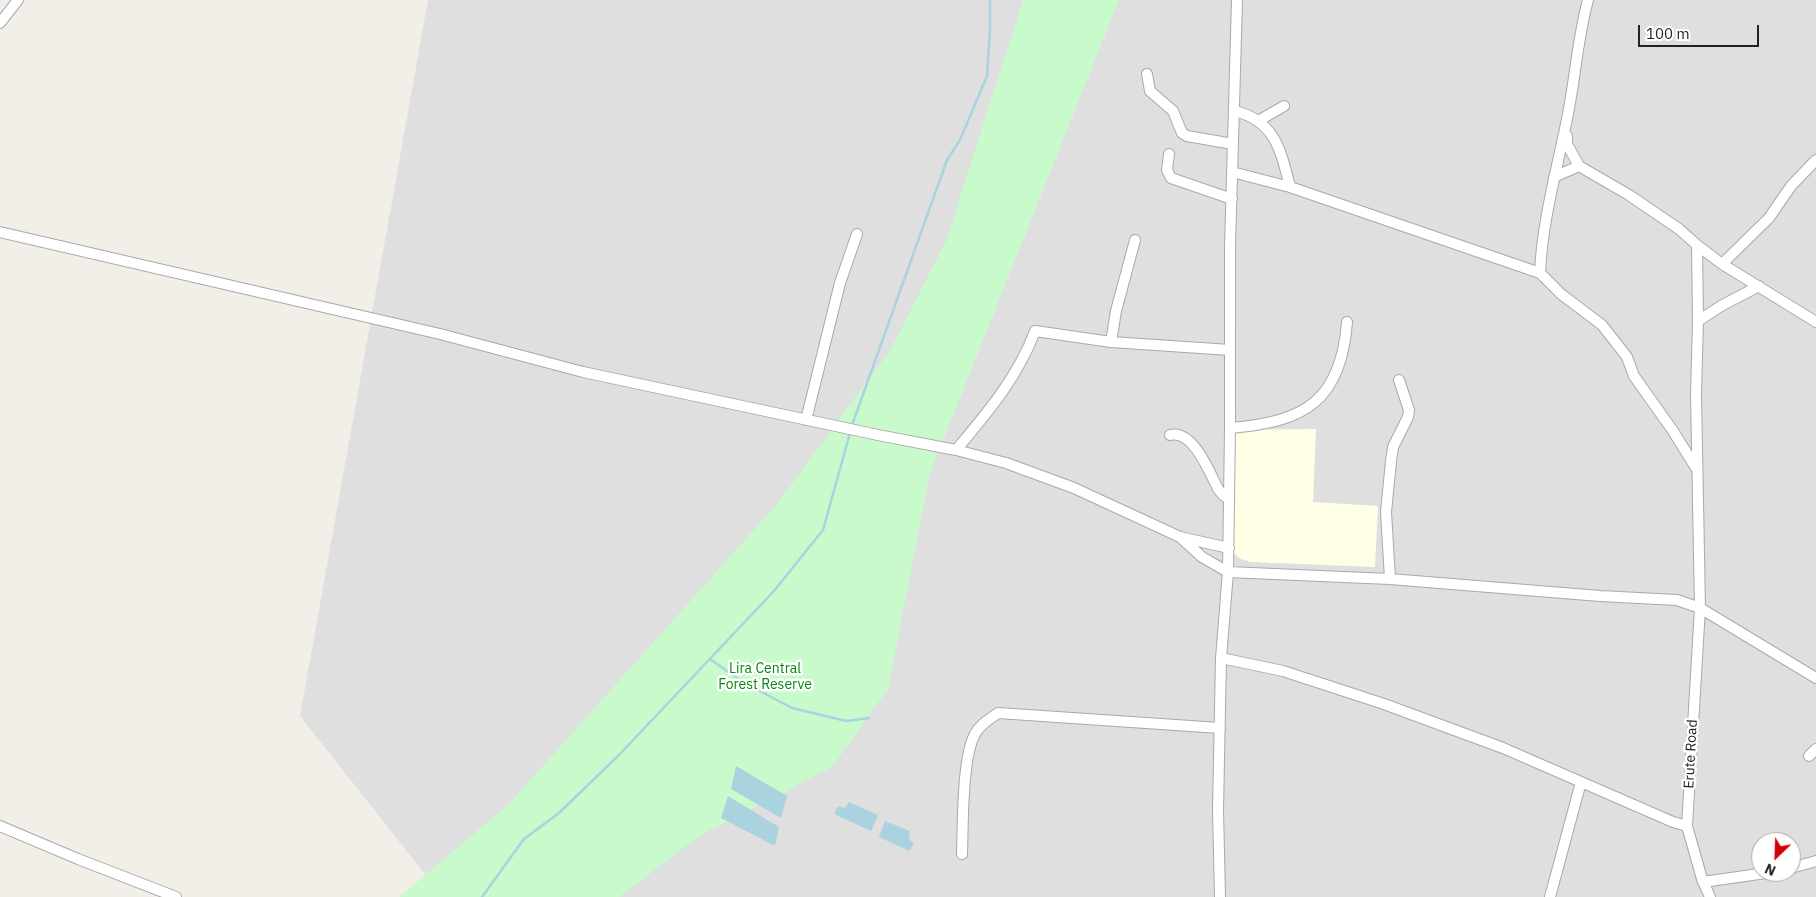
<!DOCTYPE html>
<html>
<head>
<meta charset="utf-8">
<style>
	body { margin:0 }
	#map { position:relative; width:1816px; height:897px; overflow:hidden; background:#f2efe9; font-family:"IBM Plex Sans",sans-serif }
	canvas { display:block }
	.north { position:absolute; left:1751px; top:832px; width:50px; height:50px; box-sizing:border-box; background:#fff; border:1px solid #a7a7a7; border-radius:50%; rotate:204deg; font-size:14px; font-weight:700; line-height:20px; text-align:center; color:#222 }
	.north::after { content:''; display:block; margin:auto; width:18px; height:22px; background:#d40000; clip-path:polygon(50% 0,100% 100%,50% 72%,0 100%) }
	.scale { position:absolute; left:1638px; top:25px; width:121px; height:22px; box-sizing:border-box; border:2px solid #222; border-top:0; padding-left:6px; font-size:15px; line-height:18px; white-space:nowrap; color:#222; -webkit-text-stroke:4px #fff; paint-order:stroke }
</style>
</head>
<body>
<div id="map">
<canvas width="1816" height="897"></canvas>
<div class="north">N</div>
<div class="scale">100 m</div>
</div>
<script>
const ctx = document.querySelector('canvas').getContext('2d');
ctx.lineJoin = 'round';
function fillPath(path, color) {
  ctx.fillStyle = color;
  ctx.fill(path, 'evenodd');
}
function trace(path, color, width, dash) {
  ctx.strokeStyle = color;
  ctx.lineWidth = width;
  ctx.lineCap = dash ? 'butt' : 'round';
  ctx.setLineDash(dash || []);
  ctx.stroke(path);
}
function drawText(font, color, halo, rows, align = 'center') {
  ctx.font = font + ' "IBM Plex Sans",sans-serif';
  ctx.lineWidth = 5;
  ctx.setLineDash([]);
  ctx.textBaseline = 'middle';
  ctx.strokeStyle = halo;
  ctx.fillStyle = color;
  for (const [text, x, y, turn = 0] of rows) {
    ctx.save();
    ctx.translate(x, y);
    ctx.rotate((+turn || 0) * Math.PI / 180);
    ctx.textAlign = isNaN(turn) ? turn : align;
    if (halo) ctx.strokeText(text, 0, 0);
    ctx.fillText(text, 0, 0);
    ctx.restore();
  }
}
const residential = new Path2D(`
	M428 0H1816V897H443L300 716ZM1761 842H1791V872H1761Z`);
const education = new Path2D(`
	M1316 429 1313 502 1378 506 1375 567 1251 562 1241 559 1234 554 1231 546 1232 430Z`);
const park = new Path2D(`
	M1023 0H1119L930 473 888 689 832 767 699 836 619 897H399L508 805 777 504 891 349 946 241Z`);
const water = new Path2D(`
	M736 766 787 796 781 818 731 789Z
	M728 796 779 827 775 846 721 818Z
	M849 802 878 815 871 831 834 814 838 806 845 808Z
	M885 821 910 831 909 839 914 844 909 851 879 837Z`);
const stream = new Path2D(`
	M851 428 947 160 960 140 987 76 990 30V0
	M710 659 741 681 792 708 846 721 869 718
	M482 897 524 839 559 813 619 755 774 591 823 530 850 433`);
const minor = new Path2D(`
	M1588 0C1577 40 1575 83 1566 124 1556 173 1542 223 1540 273L1561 294 1602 325 1627 357 1634 376 1673 431 1696 468
	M0 23 18 0
	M1147 74 1150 91 1173 111 1182 133 1187 136 1233 144
	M1234 111C1275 120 1281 151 1290 187L1540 273
	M1258 121 1284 106
	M1567 136V144L1579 166 1629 195 1679 229 1697 245 1722 264 1816 322
	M1169 154 1167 170 1171 178 1232 199
	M1232 172 1290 187
	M1554 177 1579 166
	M0 232 440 334 583 372 878 435 956 450 1006 463 1074 488 1180 537 1229 548
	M1697 245 1698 321 1696 394 1700 608 1687 826 1702 879 1710 897
	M1722 264 1769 218 1791 186 1816 160
	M1698 321 1721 306 1759 286
	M1111 342 1116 311 1135 240
	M806 420 840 283 857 234
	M1230 428C1305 422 1341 401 1347 322
	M1170 435C1193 429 1210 473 1218 489L1223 495 1229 499
	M956 450C987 413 1018 377 1035 331L1111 342 1230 350
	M1180 537 1202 557 1228 572 1390 579 1600 596 1677 600 1700 608 1816 678
	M1390 579 1386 512 1391 461 1393 447 1408 417 1409 410 1399 380
	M1221 658 1283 671 1384 704 1503 748 1673 822 1687 826
	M1809 756 1816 749
	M0 826 78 859 176 897
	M962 854C963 825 962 757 975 734 980 724 990 719 998 713L1220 728
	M1791 868 1816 861
	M1703 882 1773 872
	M1220 897 1218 810 1221 658 1228 572 1230 428V247L1237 0
	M1550 897 1581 782`);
const parkNames = [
	["Lira Central",765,669],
	["Forest Reserve",765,685]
];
const streetNames = [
	["Erute Road",1691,754,-87]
];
fillPath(residential, '#e0dfdf');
fillPath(education, '#ffffe5');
fillPath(park, '#c8facc');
fillPath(water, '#aad3df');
trace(stream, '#aad3df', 2.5);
trace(minor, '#a9a9a9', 12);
trace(minor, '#fff', 10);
drawText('14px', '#0c8416', '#fff', parkNames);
drawText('14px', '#222', '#fff', streetNames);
</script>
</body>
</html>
